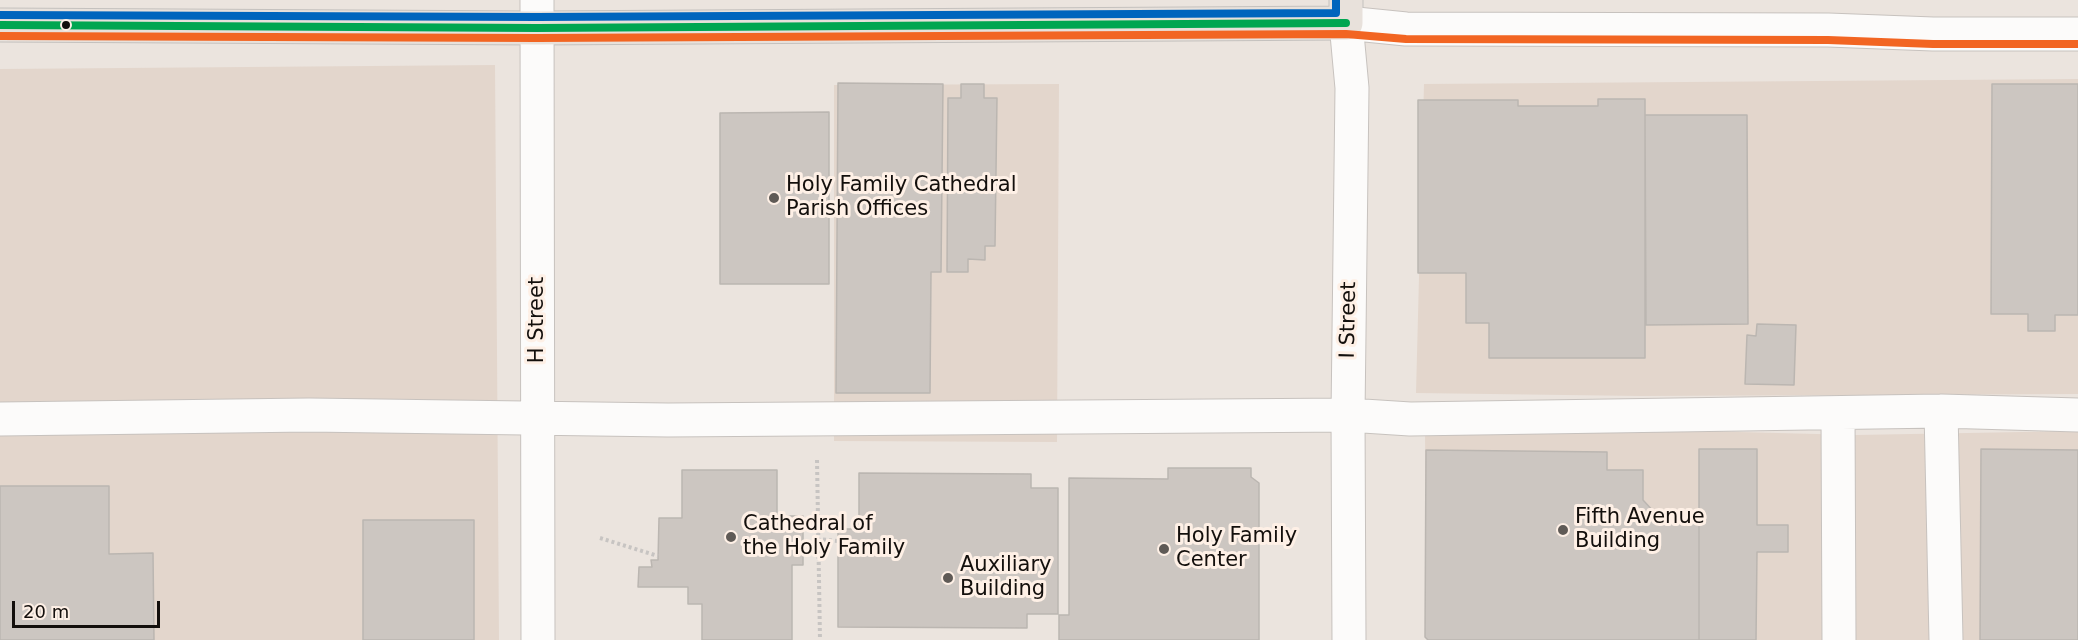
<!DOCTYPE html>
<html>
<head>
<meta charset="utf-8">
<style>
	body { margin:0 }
	#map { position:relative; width:2078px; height:640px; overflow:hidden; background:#ebe4de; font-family:"DejaVu Sans",sans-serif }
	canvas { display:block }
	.scale { position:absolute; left:12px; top:601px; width:148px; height:27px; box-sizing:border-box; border:3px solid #130f0c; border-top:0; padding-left:8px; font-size:18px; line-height:21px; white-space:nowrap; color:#130f0c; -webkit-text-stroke:4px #fef0e6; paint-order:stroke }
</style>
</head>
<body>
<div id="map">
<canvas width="2078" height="640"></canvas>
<div class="scale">20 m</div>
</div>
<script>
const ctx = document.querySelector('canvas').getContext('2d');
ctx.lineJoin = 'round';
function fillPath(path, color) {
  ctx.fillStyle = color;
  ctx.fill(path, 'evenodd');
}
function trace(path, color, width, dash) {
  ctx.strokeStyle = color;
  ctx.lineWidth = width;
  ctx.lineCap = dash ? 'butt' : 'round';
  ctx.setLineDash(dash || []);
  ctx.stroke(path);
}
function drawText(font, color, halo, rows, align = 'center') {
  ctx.font = font + ' "DejaVu Sans",sans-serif';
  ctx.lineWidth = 6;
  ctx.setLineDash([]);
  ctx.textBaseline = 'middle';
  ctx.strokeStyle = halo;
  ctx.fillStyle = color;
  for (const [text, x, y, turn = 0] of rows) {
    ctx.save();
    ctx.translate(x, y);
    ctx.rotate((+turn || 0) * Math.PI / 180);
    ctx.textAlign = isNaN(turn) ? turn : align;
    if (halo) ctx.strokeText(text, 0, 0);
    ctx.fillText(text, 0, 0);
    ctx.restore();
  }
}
const built = new Path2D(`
	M495 65 499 640H0V69Z
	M2078 79V394L1640 396 1416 393 1424 84Z
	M1059 84 1057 442 834 441V85Z
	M1699 431 1856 435 2078 431V640H1427L1425 434Z`);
const building = new Path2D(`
	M838 83 943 84 941 272H931L930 393H836Z
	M961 84H984V98H997L995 246H985V260L968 259V272H947L948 98H961Z
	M1992 84H2078V315H2055V331H2028V314H1991Z
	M1598 99H1645V358H1489V323H1466V273H1418V100H1518V106H1598Z
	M829 112V284H720V113Z
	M1645 115H1747L1748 324 1646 325Z
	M1757 324 1796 325 1794 385 1745 384 1747 335 1756 336Z
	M1699 449H1757V525H1788V552H1757L1756 640H1699Z
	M1981 449 2078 450V640H1980Z
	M1426 450 1607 452V470H1643V500L1655 513 1699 514V640H1428L1425 637Z
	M1168 468H1251V477L1259 483V640H1059V615H1069V478L1168 479Z
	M682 470H777V516H803V565H792V640H702V604H688V587H638L639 567H652L651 560H658L659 518H682Z
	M859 473 1031 474V488H1058V614H1027V628L838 627V529H859Z
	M0 486H109V554L153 553 154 640H0Z
	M363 520H474V640H363Z`);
const path = new Path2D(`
	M817 460 820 640
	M600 538 658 556
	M817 539 838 541`);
const minor = new Path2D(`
	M537 0 538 640
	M1941 411 1946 640
	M1838 415 1839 640
	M0 419 309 415 668 420 1348 415 1410 419 1941 411 2078 415
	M1349 640 1348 415 1352 88 1346 23 1406 29 1828 30 1933 34H2078`);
const major = new Path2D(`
	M0 25 537 28 1346 23V0`);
const bus1 = new Path2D(`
	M0 25 537 28 1346 23`);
const bus2 = new Path2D(`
	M0 36 537 38 1346 34 1406 39 1828 40 1933 44H2078`);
const bus3 = new Path2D(`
	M0 15 537 17 1336 13V0`);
const markers = [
	[66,25,5,"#130f0c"],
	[774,198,6,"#5f5a56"],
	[1563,530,6,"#5f5a56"],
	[731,537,6,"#5f5a56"],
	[1164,549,6,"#5f5a56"],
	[948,578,6,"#5f5a56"]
];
const poiNames = [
	["Holy Family Cathedral",786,186],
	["Parish Offices",786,210],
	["Fifth Avenue",1575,518],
	["Building",1575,542],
	["Cathedral of",743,525],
	["the Holy Family",743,549],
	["Holy Family",1176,537],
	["Center",1176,561],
	["Auxiliary",960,566],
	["Building",960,590]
];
const streetNames = [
	["H Street",538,320,-90],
	["I Street",1349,320,-89]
];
fillPath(built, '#e3d6cc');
fillPath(building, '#ccc6c1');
trace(building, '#bbb6b1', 1.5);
trace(minor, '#c7c2be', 35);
trace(major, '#c4c1be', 35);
trace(path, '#c7c4c2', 4, [3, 3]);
trace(minor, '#fcfbfa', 33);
trace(major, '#e8e1db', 33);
trace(bus1, '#00a651', 8);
trace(bus2, '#f26522', 8);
trace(bus3, '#0065bd', 8);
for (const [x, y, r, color] of markers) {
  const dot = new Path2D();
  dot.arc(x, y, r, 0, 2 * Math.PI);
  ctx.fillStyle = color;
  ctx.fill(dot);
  trace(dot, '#fef0e6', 2);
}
drawText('21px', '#130f0c', '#fef0e6', poiNames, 'left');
drawText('21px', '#130f0c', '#fef0e6', streetNames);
</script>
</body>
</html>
